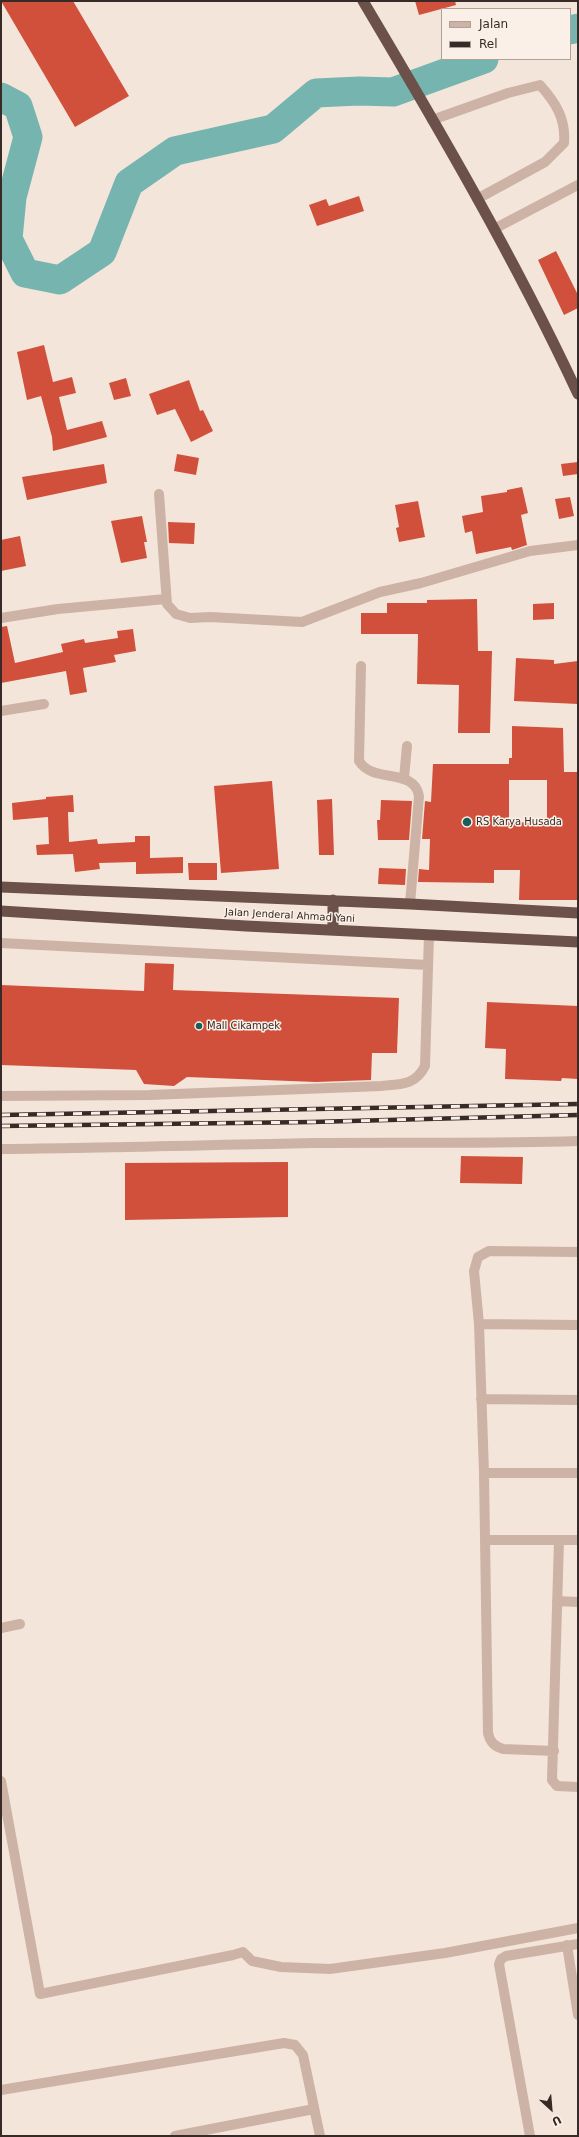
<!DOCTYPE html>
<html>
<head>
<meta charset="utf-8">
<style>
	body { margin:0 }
	#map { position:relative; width:579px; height:2137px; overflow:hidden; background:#f4e5da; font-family:"DejaVu Sans",sans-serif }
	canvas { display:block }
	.frame { position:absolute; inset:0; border:2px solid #382b27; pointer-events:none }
	.legend { position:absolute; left:441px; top:8px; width:130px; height:52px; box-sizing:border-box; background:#fbf0e7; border:1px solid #ada19a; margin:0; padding:5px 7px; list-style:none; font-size:12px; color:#382b27 }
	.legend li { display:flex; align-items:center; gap:8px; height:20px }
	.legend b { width:20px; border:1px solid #ada19a }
	.north { position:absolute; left:531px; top:2089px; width:40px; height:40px; -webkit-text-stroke:3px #fbf0e7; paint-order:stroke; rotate:154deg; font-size:11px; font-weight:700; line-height:16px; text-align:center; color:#382b27 }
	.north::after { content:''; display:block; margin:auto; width:14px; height:18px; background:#382b27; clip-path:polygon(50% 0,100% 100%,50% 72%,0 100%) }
</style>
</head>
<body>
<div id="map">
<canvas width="579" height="2137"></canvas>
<div class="frame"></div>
<ul class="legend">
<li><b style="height:5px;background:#cdb3a5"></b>Jalan</li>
<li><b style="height:5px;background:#382b27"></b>Rel</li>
</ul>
<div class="north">U</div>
</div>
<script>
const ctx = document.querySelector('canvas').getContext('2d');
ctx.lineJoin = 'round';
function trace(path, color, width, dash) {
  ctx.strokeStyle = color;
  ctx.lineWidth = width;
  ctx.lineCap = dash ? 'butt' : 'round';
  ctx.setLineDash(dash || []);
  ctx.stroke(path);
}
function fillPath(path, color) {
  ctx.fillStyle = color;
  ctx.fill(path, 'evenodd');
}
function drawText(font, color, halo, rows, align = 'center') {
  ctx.font = font + ' "DejaVu Sans",sans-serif';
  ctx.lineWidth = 3;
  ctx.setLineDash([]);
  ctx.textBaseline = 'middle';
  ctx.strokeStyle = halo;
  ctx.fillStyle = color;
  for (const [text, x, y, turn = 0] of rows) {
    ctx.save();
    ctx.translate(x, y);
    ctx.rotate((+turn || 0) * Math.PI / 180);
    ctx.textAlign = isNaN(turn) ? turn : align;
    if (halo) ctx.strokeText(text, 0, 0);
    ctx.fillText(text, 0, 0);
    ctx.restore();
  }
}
const river = new Path2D(`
	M570 30 578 28
	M1 97 18 106 28 137 12 197 8 239 25 273 60 280 102 252 129 183 175 151 273 129 316 93 359 91 393 92 484 59`);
const building = new Path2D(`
	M1 1H73L129 96 75 127Z
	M415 1H455L456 5 419 15Z
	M359 196 364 211 317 226 309 205 326 199 329 206Z
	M556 251 578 295V308L564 315 538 260Z
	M44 345 53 382 72 377 76 393 59 397 67 430 102 421 107 437 53 451 52 437 41 396 27 400 17 352Z
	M126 378 131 396 114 400 109 383Z
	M189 380 200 411 203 410 213 431 191 442 175 409 157 415 149 394Z
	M177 454 199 458 196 475 174 471Z
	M578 462V474L563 476 561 464Z
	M104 464 107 483 27 500 22 477Z
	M522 487 528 513 521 515 527 545 512 550 511 547 476 554 472 531 465 533 462 516 483 512 481 496 507 492V490Z
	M570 497 574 516 559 519 555 499Z
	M418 501 425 537 399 542 396 528 399 527 395 505Z
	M142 516 147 542H144L147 558 121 563 111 521Z
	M168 522 195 523 194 544 169 543Z
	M20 536 26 566 1 571V540Z
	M477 599 478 651H492L490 733H458L459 685 417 684 418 634H361V613H387V603H427V600Z
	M554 603V619L533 620V604Z
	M7 626 15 663 63 652 61 644 84 639 85 643 118 638 117 631 133 629 136 651 114 655 116 662 83 668 87 692 70 695 66 671 1 683V627Z
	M516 658 554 660V664L578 661V704L514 701Z
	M512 726 563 728 564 772H578V900H519L520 870H494V883L418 882 419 869 429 870 430 839H422L425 801 431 802 433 764H509V758H512ZM509 780H547V825L509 821Z
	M272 781 279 869 221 873 214 786Z
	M73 795 74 812H68L69 842 97 839 98 844 135 842V836H150V858L183 857V873L136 874V862L99 863 100 869 75 872 73 854 37 855 36 845 49 844 48 817 13 820 12 803 46 799V797Z
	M332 799 334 855H319L317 800Z
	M381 800 412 801 409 840H378L377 820H380Z
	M188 863H217V880H189Z
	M379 868 406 869 405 885 378 884Z
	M145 963 174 964 173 990 399 998 397 1053H372L371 1080 316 1082 187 1077 174 1086 144 1084 136 1070 1 1065V985L144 991Z
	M487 1002 578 1006V1079L562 1078 561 1081 505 1079 506 1049 485 1048Z
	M461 1156 523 1157 522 1184 460 1183Z
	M288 1162V1217L125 1220V1163Z`);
const service = new Path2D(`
	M432 120 508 93 540 85C556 103 566 119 564 143L545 162 477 199
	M494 229 578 185
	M361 666 359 761C373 784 414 767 419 796L410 904
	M404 778 407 746
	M1 943 428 965
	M1 1096 150 1095 381 1086C400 1084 415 1086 425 1066L429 935`);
const minor = new Path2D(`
	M159 494 167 604 176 614 190 618 210 617 302 622 380 592 421 583 530 551 578 545
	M1 618 58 609 166 599
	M1 711 44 704
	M1 1149C105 1148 208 1145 312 1143 401 1142 490 1144 578 1141
	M479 1324 578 1325
	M481 1399 578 1400
	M484 1473H578
	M485 1540H578
	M559 1540 552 1780 557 1786 578 1787
	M557 1601 578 1602
	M1 1628 20 1624
	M554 1751 503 1749C494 1746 490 1742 488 1733L484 1473 479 1324 474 1271 478 1257 489 1251 578 1252
	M1 1781 40 1994 233 1955 243 1952 252 1961 281 1967 330 1969 445 1953 578 1928
	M567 1945 578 2015
	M1 2090 284 2043 295 2045 303 2055 320 2136
	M175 2136 314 2109
	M530 2136 499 1964 501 1959 506 1956 578 1944`);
const trunk = new Path2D(`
	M363 1C439 129 515 259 578 394
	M1 887 410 904 578 913
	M333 900V930
	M1 911 246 926 578 942`);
const rail = new Path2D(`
	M1 1115 578 1104
	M1 1126 312 1122 578 1115`);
const markers = [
	[467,822,5,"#195e5b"],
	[199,1026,4,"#195e5b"]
];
const poiNames = [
	["RS Karya Husada",476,822],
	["Mall Cikampek",207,1026]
];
const streetNames = [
	["Jalan Jenderal Ahmad Yani",290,916,3]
];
trace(river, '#76b4b0', 29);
fillPath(building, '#d1503b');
trace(service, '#cdb3a5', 10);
trace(minor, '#cdb3a5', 10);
trace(trunk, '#6b514a', 11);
trace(rail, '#382b27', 4.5);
trace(rail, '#fbf0e7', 3, [9]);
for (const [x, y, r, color] of markers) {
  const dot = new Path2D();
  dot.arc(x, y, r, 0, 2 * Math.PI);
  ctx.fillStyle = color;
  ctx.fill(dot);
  trace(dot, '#fbf0e7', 1.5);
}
drawText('10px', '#382b27', '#fbf0e7', poiNames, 'left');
drawText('10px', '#382b27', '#fbf0e7', streetNames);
</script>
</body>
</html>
